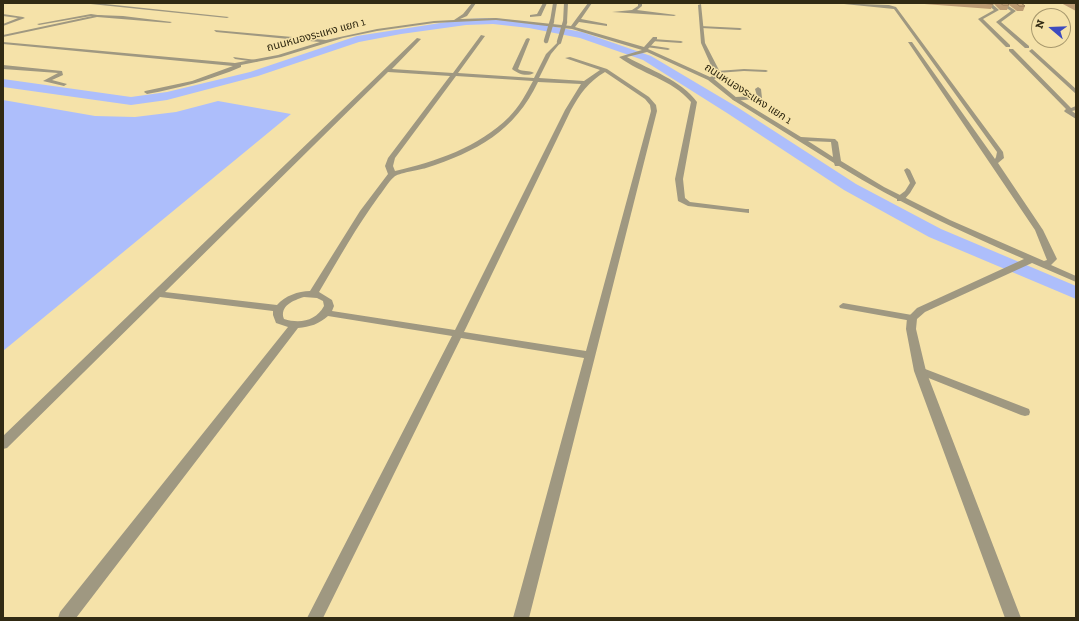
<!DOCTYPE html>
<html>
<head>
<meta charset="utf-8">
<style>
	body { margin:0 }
	#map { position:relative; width:1079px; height:621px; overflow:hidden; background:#f5e2a9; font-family:"Zilla Slab",serif }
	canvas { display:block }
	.frame { position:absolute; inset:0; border:4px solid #312a13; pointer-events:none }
	.north { position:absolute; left:1031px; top:8px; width:40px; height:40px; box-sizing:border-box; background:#f5e2a9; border:1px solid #a7986d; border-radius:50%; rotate:289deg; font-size:11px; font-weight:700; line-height:16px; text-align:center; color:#312a13 }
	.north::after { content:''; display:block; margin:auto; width:14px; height:18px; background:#3d4bbf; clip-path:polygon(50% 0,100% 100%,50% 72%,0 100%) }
</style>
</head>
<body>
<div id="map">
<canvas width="1079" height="621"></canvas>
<div class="frame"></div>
<div class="north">N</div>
</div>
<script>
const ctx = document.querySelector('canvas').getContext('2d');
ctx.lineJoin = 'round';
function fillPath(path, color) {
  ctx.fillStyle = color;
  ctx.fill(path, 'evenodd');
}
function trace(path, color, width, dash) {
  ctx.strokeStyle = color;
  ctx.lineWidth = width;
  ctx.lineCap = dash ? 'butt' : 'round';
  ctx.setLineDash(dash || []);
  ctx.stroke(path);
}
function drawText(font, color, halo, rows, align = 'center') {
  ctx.font = font + ' "Zilla Slab","Noto Sans Thai",serif';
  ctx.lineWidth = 3;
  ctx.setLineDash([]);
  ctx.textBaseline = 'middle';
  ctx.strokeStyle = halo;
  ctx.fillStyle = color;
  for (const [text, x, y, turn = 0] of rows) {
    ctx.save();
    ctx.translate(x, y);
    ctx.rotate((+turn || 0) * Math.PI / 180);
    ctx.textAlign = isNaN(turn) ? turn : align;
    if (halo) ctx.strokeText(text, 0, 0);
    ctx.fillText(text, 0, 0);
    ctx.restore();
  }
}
const water = new Path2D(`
	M3 100 95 116 135 117 176 112 218 101 291 114 3 351Z`);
const canal = new Path2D(`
	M493 18 529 22 582 32 651 56 737 107 856 184 941 229 1076 286V299L929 237 844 190 727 113 643 60 580 38 529 28 493 24 466 25 401 34 359 42 258 76 167 100 131 105 3 87V79L131 97 167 92 250 72 357 36 466 19Z`);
const service = new Path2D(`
	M3 14 23 17 25 18 3 26V24L18 18 3 16Z
	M91 14 104 16 102 17 91 16 39 25 37 24Z
	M700 26 740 28 742 29 740 30 701 28Z
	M653 39 681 41 683 42 681 43 651 41Z
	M648 45 668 48 670 49 668 50 646 47Z
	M233 57 256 60 258 61 256 62 235 59Z
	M744 69 766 70 768 71 766 72 744 71 717 73 715 72 717 71Z
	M758 87 761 89 762 98 735 101 732 99 735 97 757 96 755 89Z
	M907 168 910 170 916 183 910 193 903 201H897V197L905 191 910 183 904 170Z
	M843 303 912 315 917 318 912 321 840 308 839 306Z
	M920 367 1029 409 1030 412 1029 415 1025 416 1021 415 916 373 915 371 916 369Z`);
const minor = new Path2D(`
	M81 3H96L229 17 227 18Z
	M472 3H476L467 16 460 19 496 18 571 26 588 3H592L581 19 607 24V26L579 22 575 27 644 47 653 37H657V39L648 49 710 77 713 76 714 72 701 43 698 5 701 4 705 43 720 72 717 78 714 79 737 98 801 137 835 139 838 142 841 161 884 187 950 220 1044 261 1047 260 1035 230 908 42H912L995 159 996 157 997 152 894 9 834 3 889 5 896 7 1003 152 1004 158 998 163 1043 230 1057 259 1051 265 1076 276V282L1032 263 925 312 917 319 916 329 926 371 1021 618H1005L914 371 906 329 907 318 917 308 1024 259C959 231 899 203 839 166H835L834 163 733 100 708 80 647 52 627 57C650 70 681 80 697 102L683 179 685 198 690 202 746 209H749V213L688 206 678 201 675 179 691 102C672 79 641 74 619 57L642 50 572 29 496 20 434 23 377 31 343 38 281 57 241 65V67C211 80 179 88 147 94L144 92 145 91 192 81 233 66 3 44V42L235 63 278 55 320 42 216 32 214 30 326 40 377 29 434 21 454 20 463 14ZM808 141 831 142 833 157Z
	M543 3H547L541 16 530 17V15L537 14Z
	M553 3H557L554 21 552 22 550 21Z
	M564 3H568L567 22 565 23 563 22Z
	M638 3H642V6L637 10 676 15 674 16 612 12 632 10 638 6Z
	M986 3H991L999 10 983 19 1010 45V47H1006L978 19 994 10Z
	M999 3H1004L1016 11 1001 22 1029 46V48H1025L996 22 1011 11Z
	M97 15 123 16 172 22 170 23 97 17 3 37V35Z
	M481 35 485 36 458 73 534 78 546 54 559 41 561 42 551 54 539 78 584 81 600 70 565 58 570 57 607 69 649 97 656 105 657 111 529 618H513L584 358 461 338 323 618H307L452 336 328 316C319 324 310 327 298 328L76 618H58L60 612 288 327 276 323 273 315V311L160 297 7 448 3 449V436L417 38 421 39 392 69 453 73ZM388 72 450 76 388 158 385 166 388 174 360 211 310 291C298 291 285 296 277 305L165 292ZM605 72 645 99 650 105 651 111 586 351 464 332 571 110C580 94 588 82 605 72ZM456 76 533 81C526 94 519 107 509 117 479 147 435 162 395 171L393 166 395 158ZM538 82 581 84 565 110 455 330 332 311 334 306 332 300 319 292C338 260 357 226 379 196 384 190 388 182 394 177 398 173 419 170 426 168 476 152 515 131 538 82ZM304 297 317 298 323 301 324 306C316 321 300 324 284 319 279 306 294 300 304 297Z
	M528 38 530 39 518 69C523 72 529 70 534 73 527 77 518 74 512 69L526 39Z
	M1009 49H1013L1071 108 1076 106V110L1072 111 1076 114V119L1065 112 1064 111 1066 109 1009 51Z
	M1032 49 1076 89V94L1030 52 1029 51Z
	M3 65 62 71 63 75 52 80 67 84 64 86 43 81 58 73 3 69Z`);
const minorBridge = new Path2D(`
	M546 41 552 21
	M559 42 565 22`);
const wall = new Path2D(`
	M911 3H992L993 4 991 9Z
	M993 3H1021L1025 6 1023 11H1017L1009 5 1007 10H1000Z
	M1061 3H1076V11Z`);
const building = new Path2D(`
	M981 3H992L993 4Z
	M1001 3H1007L1009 5H1003Z
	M1016 3H1021L1025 6H1020Z`);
const farStreetnames = [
	["ถนนหนองระแหง แยก 1",316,35,-15],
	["ถนนหนองระแหง แยก 1",748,94,33]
];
fillPath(water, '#adbefb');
fillPath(canal, '#adbefb');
fillPath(service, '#9f9881');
fillPath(minor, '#9f9881');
trace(minorBridge, '#9f9881', 4.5);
fillPath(wall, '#be9d75');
fillPath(building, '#ddb788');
trace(building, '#9b805f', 1);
drawText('11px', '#312a13', '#f5e2a9', farStreetnames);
</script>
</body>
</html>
